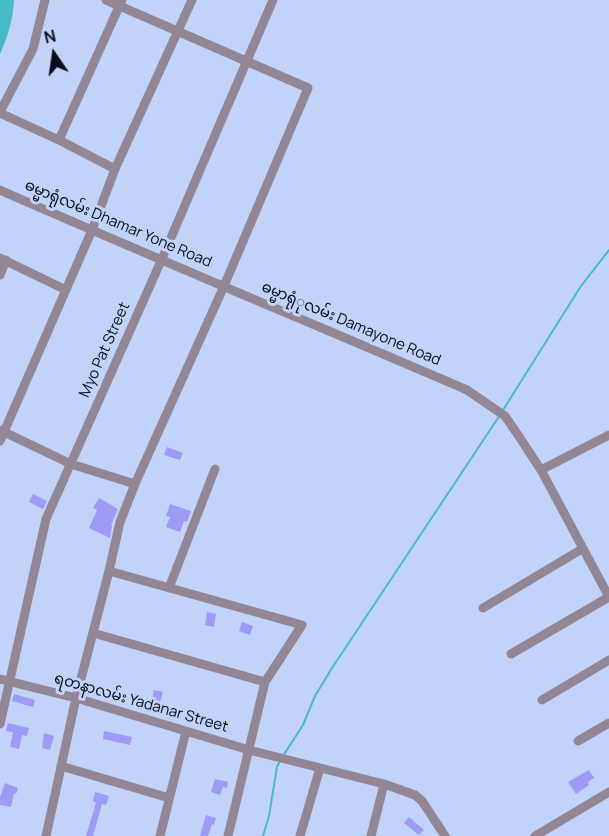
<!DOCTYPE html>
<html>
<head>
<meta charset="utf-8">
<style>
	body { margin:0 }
	#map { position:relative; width:609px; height:836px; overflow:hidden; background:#c1d3f9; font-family:Manrope,sans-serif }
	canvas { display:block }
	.north { position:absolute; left:24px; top:24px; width:60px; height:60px; -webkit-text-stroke:4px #c1d3f9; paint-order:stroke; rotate:347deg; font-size:16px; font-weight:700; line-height:24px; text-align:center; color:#060c18 }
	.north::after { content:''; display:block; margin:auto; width:21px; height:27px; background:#060c18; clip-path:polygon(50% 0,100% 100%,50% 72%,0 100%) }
</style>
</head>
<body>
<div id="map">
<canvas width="609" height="836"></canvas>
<div class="north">N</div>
</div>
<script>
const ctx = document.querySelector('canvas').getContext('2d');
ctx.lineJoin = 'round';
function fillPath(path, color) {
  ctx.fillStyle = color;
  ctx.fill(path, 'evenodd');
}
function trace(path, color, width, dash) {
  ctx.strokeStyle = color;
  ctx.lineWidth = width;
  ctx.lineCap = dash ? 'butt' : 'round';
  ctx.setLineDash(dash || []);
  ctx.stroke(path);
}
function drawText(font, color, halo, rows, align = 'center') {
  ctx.font = font + ' Manrope,"Noto Sans Myanmar",sans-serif';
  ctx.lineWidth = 6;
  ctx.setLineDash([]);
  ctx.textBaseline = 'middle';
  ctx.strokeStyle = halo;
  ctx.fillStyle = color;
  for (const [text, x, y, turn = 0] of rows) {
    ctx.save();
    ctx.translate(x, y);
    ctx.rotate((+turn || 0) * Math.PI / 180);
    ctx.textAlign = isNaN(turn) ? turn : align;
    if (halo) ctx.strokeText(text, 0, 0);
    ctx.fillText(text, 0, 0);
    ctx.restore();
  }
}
const water = new Path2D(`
	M0 0H14C13 19 8 36 0 54Z`);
const stream = new Path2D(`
	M503 410 581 286 609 250
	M283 756 303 725 315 696 332 668 500 415
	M263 836 269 816 277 767 280 761`);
const building = new Path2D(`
	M167 447 183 453 180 460 164 455Z
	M33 494 47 501 43 509 29 502Z
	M99 498 118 509 111 525 112 526 110 538 89 528 97 510 93 508Z
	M170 504 191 511 187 522 184 521 180 532 166 527 170 517 166 516Z
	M207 612 216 614 214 627 205 625Z
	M242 622 253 626 250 635 239 631Z
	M154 690 163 692 158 708 150 706Z
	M14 694 35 700 33 707 12 701Z
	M8 723 29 728 27 736 22 735 19 749 10 747 13 732 6 731Z
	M104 731 132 737 130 745 103 739Z
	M44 733 54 736 50 750 42 748Z
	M589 770 594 778 588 782 589 785 576 794 568 782Z
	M215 779 228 782 227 788 223 787 220 795 211 792Z
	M5 783 18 788 16 794 14 793 11 807 0 805V797Z
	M95 792 109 796 106 805 102 804 93 836H86L96 803 93 801Z
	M206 815 216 818 214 825 212 824 208 836H200Z
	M409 817 424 830 419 835 404 823Z`);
const street = new Path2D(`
	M0 112 33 49 45 0
	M0 113 59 140 115 169
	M59 140 122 0
	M0 190C155 258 311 323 467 390L505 416 518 435 541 470 609 597
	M0 258 66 290
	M0 275 6 260
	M0 430 71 464 135 484
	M0 441 92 230 115 169 192 0
	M541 470 609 435
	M109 571 302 625 265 682 228 836
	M169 588 215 469
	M483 608 582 549
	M93 633 265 682
	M511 654 609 597
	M0 679 76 698 249 750 384 784 415 795 422 801 445 836
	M542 700 609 660
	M0 724 46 519 161 261 273 0
	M578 741 609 723
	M61 766 169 798
	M46 836 76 698 109 571 120 522 135 484 224 286 308 88 106 0
	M160 836 186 731
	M300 836 320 768
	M371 836 384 784
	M535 836 609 792`);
const streetNames = [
	["ဓမ္မာရုံလမ်း Dhamar Yone Road",118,224,23],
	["ဓမ္မာရုံုလမ်း Damayone Road",351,324,23],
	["Myo Pat Street",105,350,-66],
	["ရတနာလမ်း Yadanar Street",141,703,16]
];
fillPath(water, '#45bbc7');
trace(stream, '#45bbc7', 2);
fillPath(building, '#9e9af5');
trace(street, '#948795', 9);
drawText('15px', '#060c18', '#c1d3f9', streetNames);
</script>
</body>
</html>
